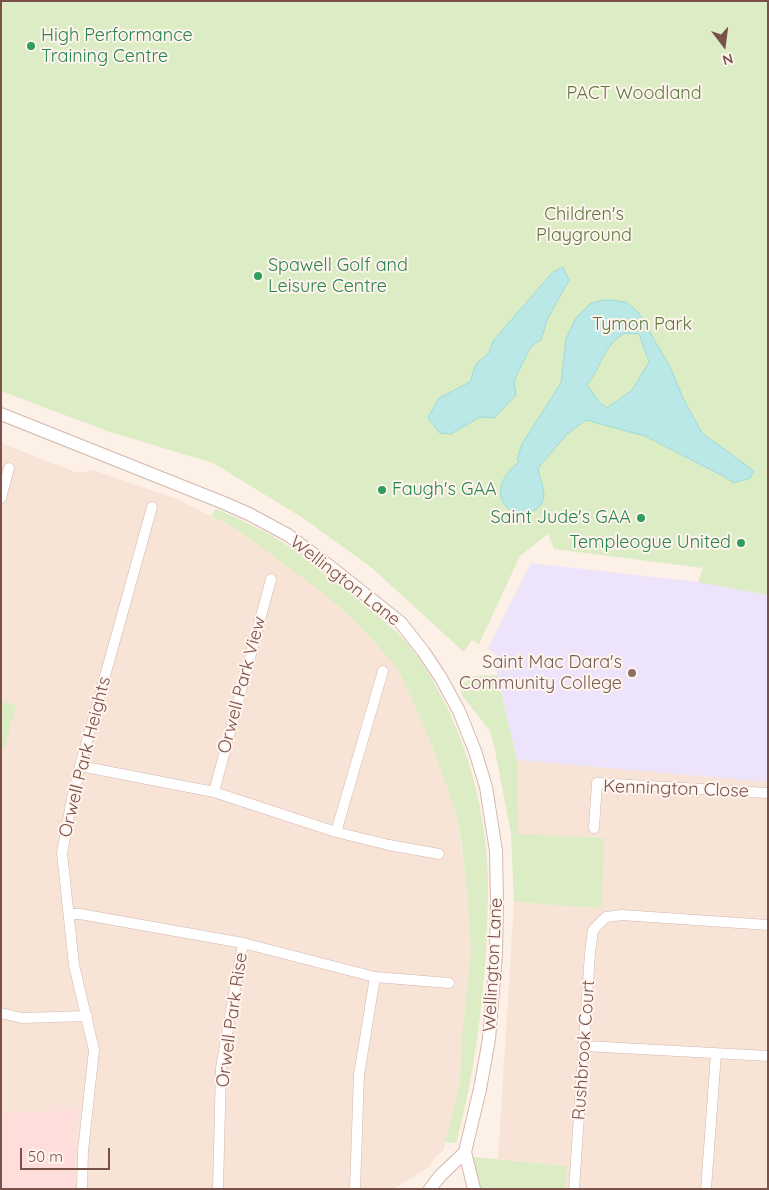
<!DOCTYPE html>
<html>
<head>
<meta charset="utf-8">
<style>
	body { margin:0 }
	#map { position:relative; width:769px; height:1190px; overflow:hidden; background:#fdf0e6; font-family:Quicksand,sans-serif }
	canvas { display:block }
	.frame { position:absolute; inset:0; border:2px solid #795149; pointer-events:none }
	.north { position:absolute; left:699px; top:20px; width:50px; height:50px; -webkit-text-stroke:4px #fff5ee; paint-order:stroke; rotate:165deg; font-size:14px; font-weight:700; line-height:20px; text-align:center; color:#795149 }
	.north::after { content:''; display:block; margin:auto; width:18px; height:22px; background:#795149; clip-path:polygon(50% 0,100% 100%,50% 72%,0 100%) }
	.scale { position:absolute; left:20px; top:1148px; width:90px; height:22px; box-sizing:border-box; border:2px solid #795149; border-top:0; padding-left:6px; font-size:15px; line-height:18px; white-space:nowrap; color:#795149; -webkit-text-stroke:4px #fff5ee; paint-order:stroke }
</style>
</head>
<body>
<div id="map">
<canvas width="769" height="1190"></canvas>
<div class="frame"></div>
<div class="north">N</div>
<div class="scale">50 m</div>
</div>
<script>
const ctx = document.querySelector('canvas').getContext('2d');
ctx.lineJoin = 'round';
function fillPath(path, color) {
  ctx.fillStyle = color;
  ctx.fill(path, 'evenodd');
}
function trace(path, color, width, dash) {
  ctx.strokeStyle = color;
  ctx.lineWidth = width;
  ctx.lineCap = dash ? 'butt' : 'round';
  ctx.setLineDash(dash || []);
  ctx.stroke(path);
}
function drawText(font, color, halo, rows, align = 'center') {
  ctx.font = font + ' Quicksand,sans-serif';
  ctx.lineWidth = 4;
  ctx.setLineDash([]);
  ctx.textBaseline = 'middle';
  ctx.strokeStyle = halo;
  ctx.fillStyle = color;
  for (const [text, x, y, turn = 0] of rows) {
    ctx.save();
    ctx.translate(x, y);
    ctx.rotate((+turn || 0) * Math.PI / 180);
    ctx.textAlign = isNaN(turn) ? turn : align;
    if (halo) ctx.strokeText(text, 0, 0);
    ctx.fillText(text, 0, 0);
    ctx.restore();
  }
}
const residential = new Path2D(`
	M1 443 78 473 93 470 177 499 236 529 323 593 359 625 398 669 429 738 457 817 467 891 471 951 462 1035 460 1077 457 1097 443 1151 436 1156 430 1166 394 1189H75L77 1108 25 1116 24 1110 1 1113Z
	M517 760 768 782V1189H566L567 1166 498 1159 514 902 597 908 604 838 518 835Z`);
const commercial = new Path2D(`
	M77 1108 75 1189H1V1113L24 1110 25 1115Z`);
const education = new Path2D(`
	M531 563 698 582 768 595V782L517 760 497 675 496 655 488 648Z`);
const green = new Path2D(`
	M1 1H768V595L698 582 703 568 554 549 548 534 520 556 479 644 472 640 464 652 372 568 303 518 213 463 107 431 1 391Z
	M216 509C241 519 267 532 290 547 315 564 338 584 362 603 379 617 398 631 412 649 461 715 486 799 488 880 488 909 487 938 485 967 480 1027 472 1085 456 1143L445 1142 457 1097 460 1077 462 1035 471 951 467 891 462 848 457 817 442 774 429 738 398 669 359 625 323 593 236 529 211 516Z
	M497 675 517 760 518 834 604 838 602 906 597 908 514 902 511 834 494 745 490 731 461 694 463 683 473 676Z
	M1 702 16 705 4 750 1 749Z
	M474 1157 567 1166 566 1189H480C476 1179 473 1169 474 1157Z`);
const water = new Path2D(`
	M563 267 569 280 547 320 541 340 531 346 514 381 516 395 494 418 480 417 451 434 440 433 428 418 439 398 470 382 476 364 489 353 493 341 552 273Z
	M610 300 626 302 638 312 670 367 683 398 702 433 754 471 750 478 734 483 723 476 645 436 586 420 567 434 538 468C539 476 544 487 544 495 543 521 495 519 501 486 503 477 513 467 519 461L517 459 522 444 561 383 566 339 576 318 590 304 598 301ZM625 333 639 334 649 362 632 390 607 408 600 403 587 385C602 366 602 347 625 333Z`);
const minor = new Path2D(`
	M1 498 9 468
	M80 766 214 792 336 832 389 845 439 854
	M214 792 271 579
	M594 828 597 783 768 793
	M336 832 383 671
	M69 914H80L243 943 375 977 449 983
	M1 1013 22 1018 87 1016
	M585 1046 768 1056
	M218 1188 221 1068 243 943
	M82 1189 83 1151 94 1050 74 965 62 853 72 799 80 766 152 507
	M355 1189 359 1075 375 977
	M574 1189 590 953 593 930 606 917 622 915 768 925
	M706 1189 716 1054`);
const tertiary = new Path2D(`
	M1 414 224 503 249 514 288 535 328 565 401 623 423 651 441 678 459 711 475 751 486 787 496 851 497 902 496 954 489 1039 480 1089 465 1152 474 1189
	M430 1189 440 1176 465 1152`);
const markers = [
	[31,46,5,"#2e9e5b"],
	[258,276,5,"#2e9e5b"],
	[382,490,5,"#2e9e5b"],
	[641,518,5,"#2e9e5b"],
	[741,543,5,"#2e9e5b"],
	[632,673,5,"#8d6e63"]
];
const leisureNames = [
	["High Performance",41,36],
	["Training Centre",41,57],
	["Spawell Golf and",268,266],
	["Leisure Centre",268,287],
	["Faugh's GAA",392,490],
	["Saint Jude's GAA",631,518,"right"],
	["Templeogue United",731,543,"right"]
];
const parkNames = [
	["PACT Woodland",634,94],
	["Children's",584,215],
	["Playground",584,236],
	["Tymon Park",642,325]
];
const streetNames = [
	["Wellington Lane",345,581,38],
	["Orwell Park View",242,685,-75],
	["Orwell Park Heights",85,757,-76],
	["Kennington Close",676,789,2],
	["Wellington Lane",493,965,-87],
	["Orwell Park Rise",232,1020,-82],
	["Rushbrook Court",584,1050,-86]
];
const educationNames = [
	["Saint Mac Dara's",622,663],
	["Community College",622,684]
];
fillPath(residential, '#f8e3d7');
fillPath(commercial, '#feddda');
fillPath(education, '#ede3fa');
fillPath(green, '#dcecc4');
fillPath(water, '#b9e8e6');
trace(water, '#9fdbd8', 1);
trace(minor, '#d3b7ae', 11);
trace(tertiary, '#d3b7ae', 14);
trace(minor, '#fff', 10);
trace(tertiary, '#fff', 12);
for (const [x, y, r, color] of markers) {
  const dot = new Path2D();
  dot.arc(x, y, r, 0, 2 * Math.PI);
  ctx.fillStyle = color;
  ctx.fill(dot);
  trace(dot, '#fff5ee', 2);
}
drawText('18px', '#27864d', '#fff5ee', leisureNames, 'left');
drawText('18px', '#5b793e', '#fff5ee', parkNames);
drawText('18px', '#795149', '#fff5ee', streetNames);
drawText('18px', '#785e54', '#fff5ee', educationNames, 'right');
</script>
</body>
</html>
